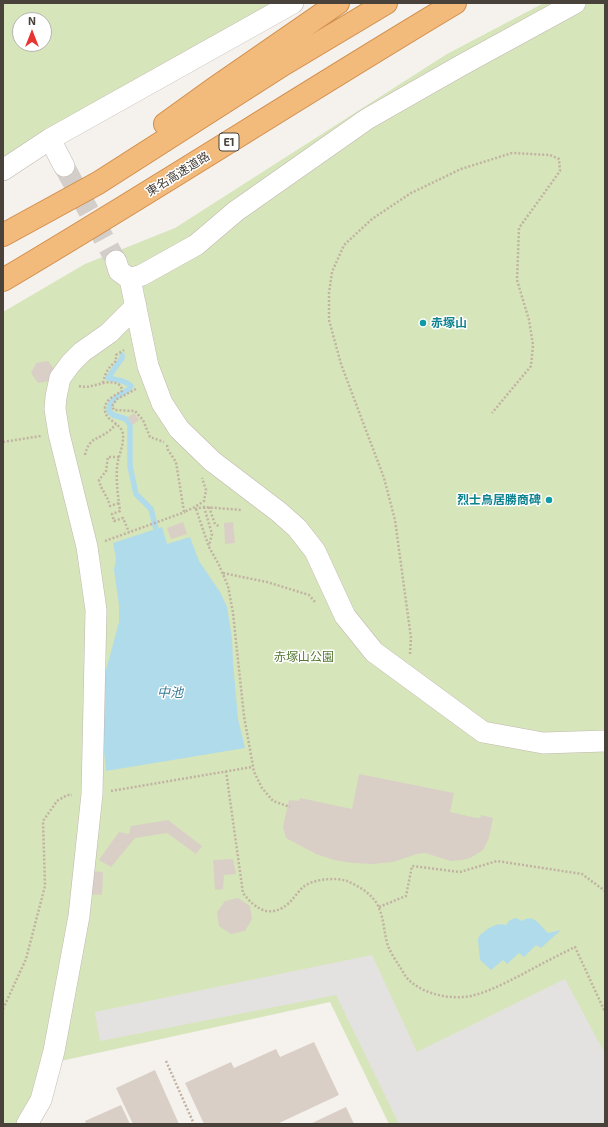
<!DOCTYPE html>
<html>
<head>
<meta charset="utf-8">
<style>
	body { margin:0 }
	#map { position:relative; width:608px; height:1127px; overflow:hidden; background:#f5f1ed; font-family:"Exo 2",sans-serif }
	canvas { display:block }
	.frame { position:absolute; inset:0; border:4px solid #49423b; pointer-events:none }
	.north { position:absolute; left:12px; top:12px; width:40px; height:40px; box-sizing:border-box; background:#fff; border:1px solid #b6b3b1; border-radius:50%; rotate:0deg; font-size:11px; font-weight:700; line-height:16px; text-align:center; color:#49423b }
	.north::after { content:''; display:block; margin:auto; width:14px; height:18px; background:#e73431; clip-path:polygon(50% 0,100% 100%,50% 72%,0 100%) }
</style>
</head>
<body>
<div id="map">
<canvas width="608" height="1127"></canvas>
<div class="frame"></div>
<div class="north">N</div>
</div>
<script>
const ctx = document.querySelector('canvas').getContext('2d');
ctx.lineJoin = 'round';
function fillPath(path, color) {
  ctx.fillStyle = color;
  ctx.fill(path, 'evenodd');
}
function trace(path, color, width, dash) {
  ctx.strokeStyle = color;
  ctx.lineWidth = width;
  ctx.lineCap = dash ? 'butt' : 'round';
  ctx.setLineDash(dash || []);
  ctx.stroke(path);
}
function drawText(font, color, halo, rows, align = 'center') {
  ctx.font = font + ' "Exo 2","Noto Sans JP",sans-serif';
  ctx.lineWidth = 3;
  ctx.setLineDash([]);
  ctx.textBaseline = 'middle';
  ctx.strokeStyle = halo;
  ctx.fillStyle = color;
  for (const [text, x, y, turn = 0] of rows) {
    ctx.save();
    ctx.translate(x, y);
    ctx.rotate((+turn || 0) * Math.PI / 180);
    ctx.textAlign = isNaN(turn) ? turn : align;
    if (halo) ctx.strokeText(text, 0, 0);
    ctx.fillText(text, 0, 0);
    ctx.restore();
  }
}
const green = new Path2D(`
	M3 3H271L48 129 3 158ZM20 20H44V44H20Z
	M544 3H605V1124H389L330 1002 47 1064 20 1124H3V312L85 264 175 228 447 54Z`);
const parking = new Path2D(`
	M372 955 417 1052 565 979 603 1050 605 1049V1124H399L336 995 100 1041 95 1012Z`);
const water = new Path2D(`
	M162 527 167 544 190 537 199 561 220 592 227 607 232 638 233 663 238 719 245 748 106 771 101 722 103 691 105 674 119 622V605L114 570 116 559 113 543Z
	M516 918 522 921C534 913 539 925 548 933L561 930 541 948 536 945 524 957 519 953 507 964 503 960 491 970 480 960 478 940 479 936C487 929 495 922 506 925L510 920Z`);
const stream = new Path2D(`
	M122 355V358L108 378C117 380 125 380 131 386L129 389C120 395 109 399 109 411L113 415 126 419 130 425V466L136 494 151 509 156 529`);
const building = new Path2D(`
	M48 361 55 370 50 381 38 383 31 373 36 363Z
	M134 413 139 420 132 425 128 417Z
	M183 522 187 534 171 539 167 528Z
	M233 522 235 543 225 544 224 523Z
	M359 774 454 793 450 812 476 818H480L481 815 493 818 489 838 483 850 470 858 462 860 451 861 425 853 417 854 393 862 373 864 353 863 334 860 316 854 286 838 283 827 289 800 299 801 300 798 352 809Z
	M168 820 202 846 196 854 167 833 135 838 111 867 99 860 119 832 129 834 131 826Z
	M233 859 236 874 224 875 223 889 215 890 213 860Z
	M89 871 103 872 102 895 87 894Z
	M238 898 250 906 252 919 245 931 231 934 219 926 217 912 225 901Z
	M314 1042 339 1095 277 1124H204L185 1083 231 1062 234 1068 276 1049 280 1057Z
	M155 1070 179 1124H133L116 1088Z
	M121 1105 130 1124H86L85 1121Z
	M346 1107 354 1124H310Z`);
const minorTunnel = new Path2D(`
	M64 166 116 261`);
const path = new Path2D(`
	M116 355 124 350
	M103 383C105 373 108 368 116 361V354
	M79 386C93 390 108 376 121 386L122 391C116 395 106 399 105 407 103 421 121 422 123 434 124 446 118 456 117 467 116 482 118 496 120 511L112 514 114 521 123 518 129 532
	M136 389 117 399 112 406 114 410 135 411 143 420 150 437 164 442
	M3 442 41 436
	M167 445 168 450 176 462 184 512 195 507 204 501 206 490 202 478
	M85 455C89 437 98 440 109 431 112 429 114 426 116 424
	M119 457H108L106 471 99 480C101 491 107 494 110 506L119 503
	M204 507 212 534 209 546
	M209 507 215 524 220 527
	M195 509 204 507 242 510
	M196 509 209 547 219 565 228 586 233 613 244 716 254 772 262 788 273 801 290 807
	M105 541 185 512
	M223 573 267 582 309 595 316 603
	M410 654 411 638 395 520 384 478 341 364 329 320V293L332 272 344 245 372 219 411 193 461 169 512 153 550 155 559 159 560 171 519 228 517 280 529 320 533 345 531 366 492 413
	M226 771 243 893C256 910 271 919 289 903 294 898 298 892 303 887 314 879 334 877 347 881 359 886 374 895 379 908 384 919 384 934 388 946 391 953 396 961 400 967 402 970 404 974 406 977 421 994 449 1000 471 996 488 992 505 983 521 975 539 965 557 956 575 947L605 1012
	M111 791 252 767
	M379 907 406 896 412 866 460 872 497 861 582 874 605 891
	M3 1009 26 959 45 886 43 821 57 801 67 795H72
	M166 1061 194 1124`);
const minor = new Path2D(`
	M50 139 64 166
	M3 170 50 139 293 3
	M116 261 119 271 130 279 142 275 196 245 236 211 367 119 460 66 575 3
	M130 279 148 366 162 403 179 429 212 461 279 512 297 528 315 551 345 616 374 652 483 732 543 743 605 741
	M27 1124 41 1100 54 1051 79 916 92 794 96 610 87 547 59 434 55 409 56 397 60 378 71 363 82 352 109 333 136 306`);
const motorway = new Path2D(`
	M165 124 215 88 338 3
	M3 235 98 183 284 64 386 3
	M3 280C155 190 303 94 455 3`);
const markers = [
	[423,323,4,"#0f9aa8"],
	[549,500,4,"#0f9aa8"]
];
const shields = [
	[229,142,20]
];
const shieldNames = [
	["E1",229,142]
];
const streetNames = [
	["東名高速道路",178,174,-32]
];
const cultureNames = [
	["赤塚山",431,323],
	["烈士鳥居勝商碑",541,500,"right"]
];
const parkNames = [
	["赤塚山公園",304,657]
];
const waterNames = [
	["中池",170,693]
];
fillPath(green, '#d7e5ba');
fillPath(parking, '#e4e2e0');
fillPath(water, '#b0dbeb');
trace(stream, '#b0dbeb', 5.5);
fillPath(building, '#d9cfc6');
trace(minorTunnel, '#d3cec9', 21, [21, 10]);
trace(minor, '#c0b8b0', 22);
trace(motorway, '#d18e4b', 24);
trace(path, '#c1b2a2', 2.5, [2, 2]);
trace(minor, '#fff', 21);
trace(motorway, '#f2ba7b', 22);
for (const [x, y, r, color] of markers) {
  const dot = new Path2D();
  dot.arc(x, y, r, 0, 2 * Math.PI);
  ctx.fillStyle = color;
  ctx.fill(dot);
  trace(dot, '#fff', 1.5);
}
for (const [x, y, w] of shields) {
  const box = new Path2D();
  box.roundRect(x - w / 2, y - 9, w, 18, 3);
  ctx.fillStyle = '#fff';
  ctx.fill(box);
  trace(box, '#49423b', 1);
}
drawText('bold 11px', '#49423b', null, shieldNames);
drawText('12px', '#49423b', '#fff', streetNames);
drawText('bold 12px', '#0d838f', '#fff', cultureNames, 'left');
drawText('12px', '#557732', '#fff', parkNames);
drawText('italic 13px', '#367a96', '#fff', waterNames);
</script>
</body>
</html>
